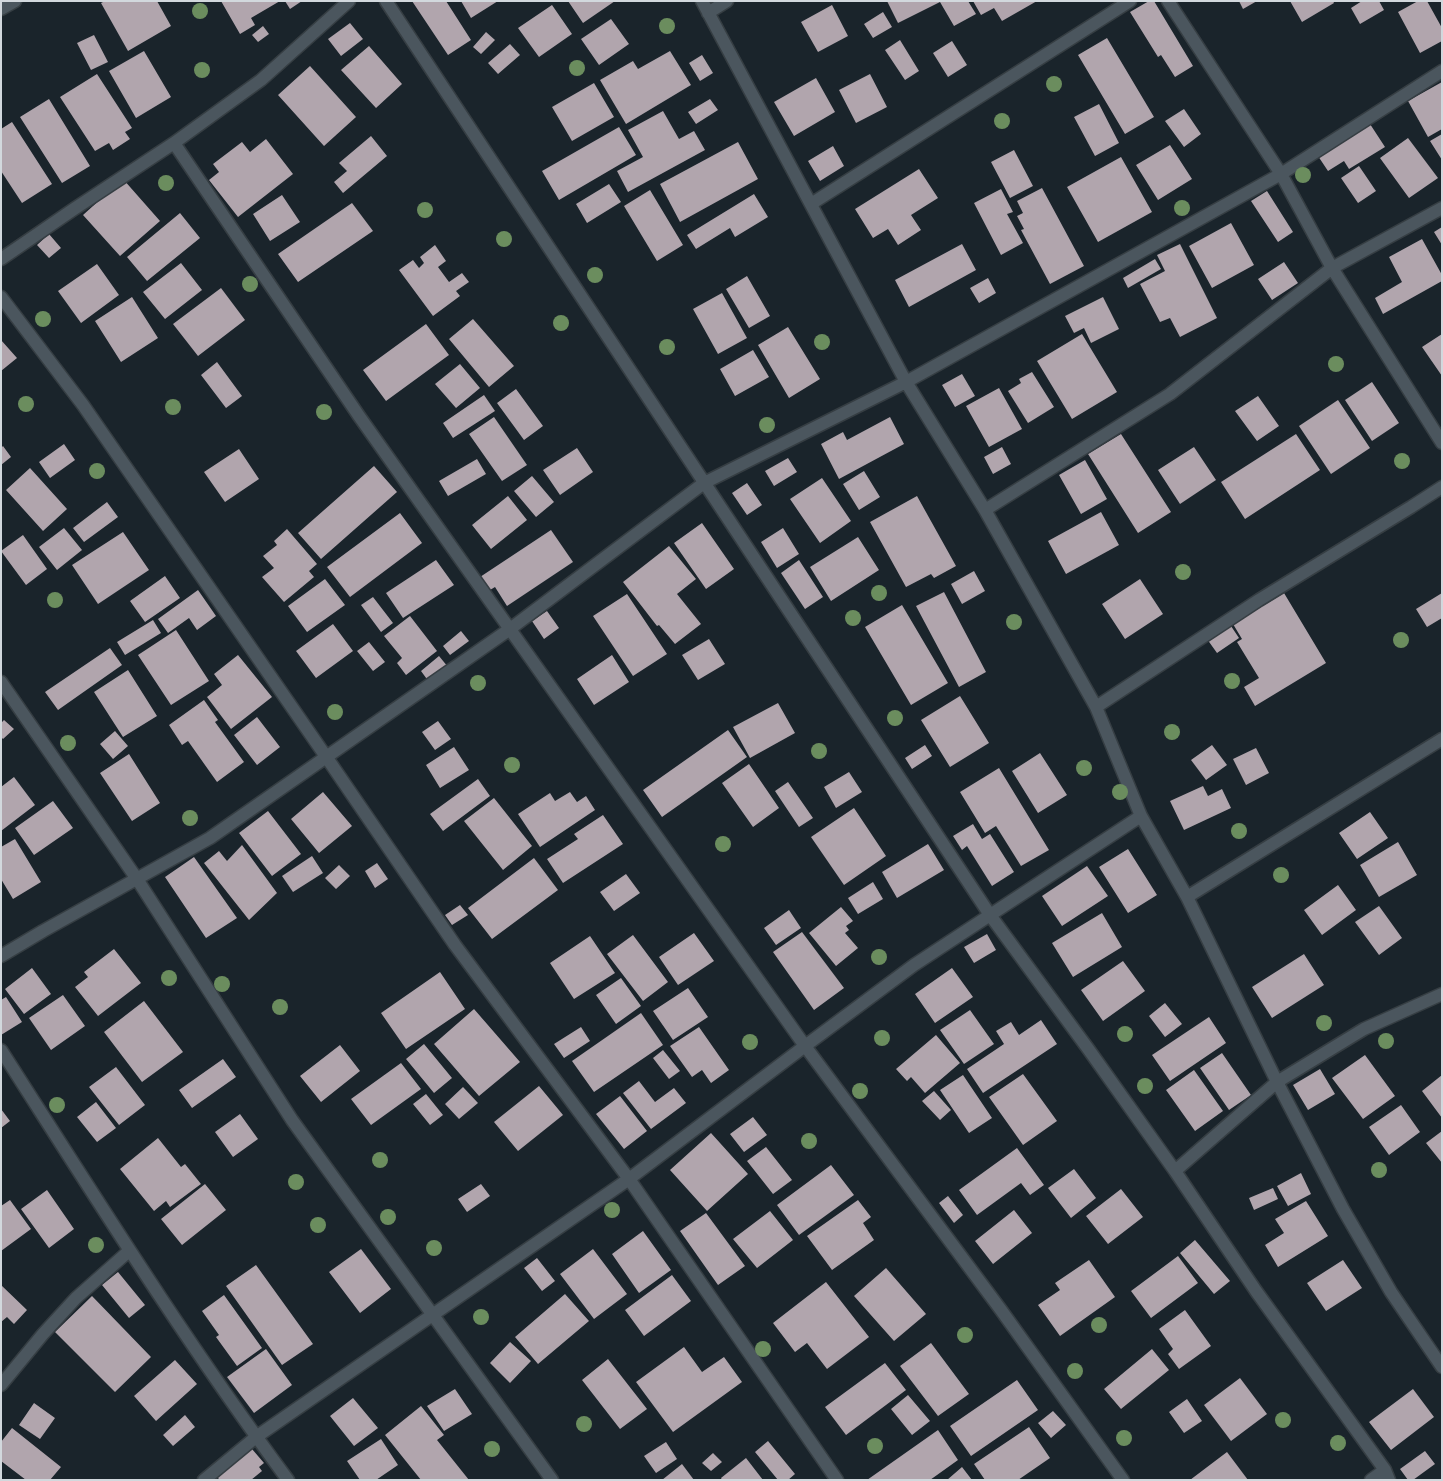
<!DOCTYPE html>
<html>
<head>
<meta charset="utf-8">
<style>
	body { margin:0 }
	#map { position:relative; width:1443px; height:1481px; overflow:hidden; background:#1a242b; font-family:"Source Serif 4",serif }
	canvas { display:block }
	.frame { position:absolute; inset:0; border:2px solid #d2d8dd; pointer-events:none }
</style>
</head>
<body>
<div id="map">
<canvas width="1443" height="1481"></canvas>
<div class="frame"></div>
</div>
<script>
const ctx = document.querySelector('canvas').getContext('2d');
ctx.lineJoin = 'round';
function fillPath(path, color) {
  ctx.fillStyle = color;
  ctx.fill(path, 'evenodd');
}
function trace(path, color, width, dash) {
  ctx.strokeStyle = color;
  ctx.lineWidth = width;
  ctx.lineCap = dash ? 'butt' : 'round';
  ctx.setLineDash(dash || []);
  ctx.stroke(path);
}
const building = new Path2D(`
	M105 1H157L171 26 128 51 101 3Z
	M221 1H280L251 18 255 25 240 34Z
	M285 1H302L290 9Z
	M412 1H446L471 40 448 55Z
	M461 1H498L471 18Z
	M568 1H615L583 23Z
	M887 1H968L976 14 954 26 940 2 898 23Z
	M973 1H1037L1002 21 994 8 981 15Z
	M1149 1H1154L1193 66 1175 77 1161 55 1158 57 1130 12Z
	M1239 1H1257L1243 9Z
	M1290 1H1333L1334 3 1302 22Z
	M1362 1H1379L1384 10 1360 24 1351 8Z
	M1418 1H1427L1442 28V41L1420 53 1398 12Z
	M552 5 572 34 539 57 518 28Z
	M832 5 848 36 818 52 801 22Z
	M883 12 892 27 873 38 864 24Z
	M611 19 629 44 599 65 581 39Z
	M350 23 363 39 341 56 328 39Z
	M263 26 269 34 258 42 252 35Z
	M486 32 495 40 481 54 473 47Z
	M94 35 108 62 91 70 77 43Z
	M1107 38 1154 117 1125 134 1078 55Z
	M900 40 919 71 905 80 885 50Z
	M952 41 967 65 948 77 933 53Z
	M510 44 520 55 498 74 488 63Z
	M369 46 402 84 376 108 341 70Z
	M144 51 171 97 136 118 109 71Z
	M670 51 691 85 626 124 600 80 633 61 638 69Z
	M702 55 713 73 700 81 689 63Z
	M310 66 356 117 324 146 278 95Z
	M97 74 132 128 125 132 130 139 113 150 109 143 95 151 60 97Z
	M870 74 887 107 856 123 839 90Z
	M816 78 835 112 794 136 774 102Z
	M1442 82V129L1428 137 1408 101Z
	M594 83 614 117 572 141 552 107Z
	M49 99 90 166 62 183 20 117Z
	M710 99 718 110 696 124 688 112Z
	M1099 104 1119 143 1095 156 1074 117Z
	M1184 109 1201 134 1184 147 1165 121Z
	M663 111 679 139 694 131 705 150 628 192 617 171 643 157 628 130Z
	M12 122 52 184 22 203 1 171V129Z
	M1370 124 1385 147 1349 169 1344 161 1328 171 1318 156Z
	M619 127 636 155 559 200 542 171Z
	M1442 134V160L1430 141Z
	M371 136 387 156 343 193 334 182 347 171 339 163Z
	M1408 138 1438 178 1409 198 1380 158Z
	M266 139 293 174 238 217 209 180 219 172 213 164 242 142 250 152Z
	M738 142 758 179 680 222 660 184Z
	M1170 145 1192 179 1158 200 1136 165Z
	M833 146 844 166 820 181 808 161Z
	M1014 150 1033 186 1010 198 991 162Z
	M1121 157 1152 212 1098 242 1067 187Z
	M1359 166 1376 191 1358 203 1341 178Z
	M919 169 938 198 911 215 921 230 898 245 888 229 873 238 855 209Z
	M123 179 160 221 120 256 83 215Z
	M609 184 621 202 587 223 576 204Z
	M1042 188 1084 266 1050 284 1021 230 1024 229 1017 216 1023 213 1017 201Z
	M1001 189 1013 212 1007 214 1023 243 1001 255 974 203Z
	M650 190 683 245 657 261 624 206Z
	M1267 191 1293 232 1278 242 1251 201Z
	M754 194 768 217 735 237 730 228 696 249 687 235Z
	M282 195 300 222 270 241 253 214Z
	M352 203 373 231 298 282 278 254Z
	M180 213 200 238 147 281 127 257Z
	M1231 223 1254 265 1212 288 1189 246Z
	M1442 227V245L1434 232Z
	M49 234 61 248 49 258 37 245Z
	M1422 239 1442 275V281L1383 314 1375 298 1402 282 1389 257Z
	M962 244 976 270 909 307 895 280Z
	M1180 244 1217 318 1180 337 1170 318 1160 322 1140 284 1165 271 1157 255Z
	M435 245 446 261 438 267 449 282 462 273 469 282 456 291 460 296 433 316 399 270 413 260 419 268 424 263 420 257Z
	M1155 259 1161 269 1128 288 1123 278Z
	M1284 262 1298 283 1272 300 1258 279Z
	M181 263 202 290 165 319 143 292Z
	M97 264 119 295 81 323 58 291Z
	M747 276 770 316 749 328 726 289Z
	M988 278 996 293 979 303 970 288Z
	M221 288 245 320 198 356 173 324Z
	M722 293 747 338 718 354 693 309Z
	M132 297 158 338 121 362 95 321Z
	M1103 297 1119 329 1091 343 1084 328 1074 333 1065 316Z
	M473 319 514 366 489 387 449 339Z
	M426 324 449 355 386 401 363 370Z
	M788 327 820 379 789 398 758 345Z
	M1082 334 1117 392 1072 419 1037 361Z
	M1442 334V376L1422 347Z
	M1 340 17 358 1 371Z
	M753 350 769 377 735 396 720 369Z
	M217 362 242 396 226 408 201 375Z
	M460 364 480 388 456 408 435 384Z
	M1032 372 1054 407 1028 423 1008 391 1021 383 1019 379Z
	M962 374 975 396 955 407 942 385Z
	M1372 382 1399 423 1372 441 1345 400Z
	M999 388 1022 429 989 447 966 406Z
	M516 389 543 426 524 440 497 403Z
	M484 395 495 411 453 438 443 423Z
	M1258 396 1279 426 1257 441 1235 411Z
	M1338 400 1370 448 1331 474 1299 426Z
	M494 417 527 465 502 481 469 434Z
	M890 417 904 444 839 479 821 444 843 432 847 440Z
	M1121 434 1171 512 1138 533 1088 454Z
	M1296 434 1320 470 1245 519 1221 482Z
	M64 444 75 460 50 478 39 462Z
	M3 446 11 457 1 465V448Z
	M1002 447 1011 464 993 474 984 457Z
	M1194 447 1216 480 1180 504 1158 470Z
	M577 448 593 472 560 495 543 470Z
	M239 449 259 479 225 502 204 472Z
	M788 458 797 472 774 486 765 471Z
	M477 459 486 474 448 496 439 481Z
	M1085 460 1107 499 1081 514 1059 475Z
	M374 466 397 492 321 559 298 533Z
	M30 468 67 509 43 531 6 490Z
	M864 471 880 497 859 510 843 484Z
	M532 476 554 502 536 517 514 491Z
	M822 478 851 521 820 543 790 499Z
	M747 483 762 505 747 515 732 493Z
	M508 496 527 520 491 549 472 525Z
	M917 496 956 566 934 578 931 574 906 587 870 522Z
	M107 502 118 517 84 542 73 528Z
	M1101 512 1119 545 1066 574 1048 541Z
	M400 513 422 543 350 597 327 567Z
	M702 523 734 569 706 589 674 543Z
	M64 528 82 550 57 570 39 547Z
	M783 528 799 554 777 568 761 542Z
	M287 529 317 564 309 571 314 577 284 602 262 577 274 568 263 556 277 545 274 541Z
	M551 530 573 562 507 606 495 587 490 590 480 577Z
	M123 532 149 570 98 604 72 565Z
	M23 535 47 569 26 585 1 551Z
	M858 537 879 570 831 601 810 567Z
	M669 546 696 579 677 594 701 624 675 644 659 625 657 626 623 582Z
	M436 560 454 585 403 618 386 593Z
	M799 560 823 597 805 609 781 573Z
	M974 571 985 591 962 604 951 584Z
	M165 576 180 598 145 622 130 601Z
	M325 579 345 605 307 632 288 606Z
	M1140 579 1163 614 1125 639 1102 604Z
	M198 590 216 616 197 630 189 618 168 633 158 619Z
	M944 592 986 672 959 687 916 606Z
	M1284 593 1326 663 1255 706 1244 687 1259 678 1237 642 1242 639 1233 624Z
	M1442 593V618L1427 627 1416 609Z
	M627 594 667 654 633 676 593 616Z
	M373 597 393 623 381 632 361 605Z
	M902 605 948 683 911 705 865 627Z
	M547 611 559 628 544 639 532 621Z
	M410 616 437 651 406 675 397 663 402 658 384 636Z
	M153 620 161 633 125 655 117 642Z
	M1229 623 1239 638 1217 653 1207 639Z
	M333 624 353 651 316 678 296 651Z
	M176 630 209 681 171 705 138 655Z
	M461 631 469 641 450 655 443 646Z
	M709 639 725 664 698 680 682 655Z
	M369 642 385 662 373 671 357 651Z
	M110 648 122 665 58 710 45 692Z
	M238 655 272 697 231 729 207 697 222 685 214 674Z
	M612 655 629 682 594 705 577 679Z
	M439 656 448 667 429 682 421 671Z
	M128 670 157 716 123 737 94 692Z
	M960 696 989 743 950 767 921 720Z
	M204 700 218 720 215 722 244 762 217 782 188 741 182 745 169 725Z
	M778 703 795 733 750 758 733 727Z
	M257 717 280 747 257 765 234 735Z
	M4 720 14 729 3 739 1 737V723Z
	M438 721 451 739 435 750 422 732Z
	M728 730 747 757 662 817 643 790Z
	M115 731 128 746 113 759 100 744Z
	M925 745 932 756 912 769 905 758Z
	M1212 745 1227 765 1206 780 1191 760Z
	M454 747 469 770 440 788 426 765Z
	M1256 748 1269 773 1246 785 1233 759Z
	M1040 753 1067 795 1038 813 1012 771Z
	M129 754 160 803 132 821 100 773Z
	M749 764 779 808 753 827 722 783Z
	M999 768 1049 850 1021 866 996 826 985 833 960 792Z
	M849 772 862 792 836 808 824 787Z
	M14 777 35 805 1 831V787Z
	M478 779 490 796 443 831 430 814Z
	M788 782 813 818 799 827 775 791Z
	M1203 786 1208 796 1222 789 1231 808 1184 830 1170 801Z
	M323 792 352 826 319 853 291 819Z
	M570 792 577 802 586 796 595 810 540 847 518 814 550 793 555 801Z
	M494 798 532 846 503 870 464 821Z
	M53 801 73 828 34 855 15 828Z
	M854 808 886 856 844 885 811 837Z
	M268 811 301 854 272 876 239 833Z
	M1370 812 1388 838 1357 859 1339 833Z
	M603 815 623 844 563 883 547 859 578 839 574 834Z
	M973 824 982 839 990 834 1014 872 992 886 967 846 962 850 953 836Z
	M15 839 41 882 13 899 1 879V847Z
	M1398 842 1417 875 1379 897 1360 865Z
	M928 844 944 870 897 898 882 872Z
	M242 845 277 893 249 920 204 863 219 851 227 861Z
	M1128 849 1157 895 1128 913 1099 867Z
	M312 856 323 873 293 892 282 876Z
	M194 857 237 918 206 938 165 877Z
	M534 858 558 890 492 939 468 908Z
	M377 863 388 879 375 888 365 871Z
	M339 865 350 876 336 889 325 878Z
	M1087 866 1108 896 1062 926 1042 896Z
	M626 874 640 893 614 911 600 892Z
	M873 882 883 899 858 914 848 898Z
	M1338 885 1356 910 1322 935 1304 910Z
	M460 905 468 915 452 925 445 915Z
	M1379 906 1402 938 1379 955 1355 922Z
	M841 907 853 921 846 926 849 930 845 933 858 948 836 966 809 933Z
	M789 910 801 928 776 945 764 928Z
	M1102 913 1122 947 1073 977 1052 943Z
	M802 932 844 988 814 1010 773 952Z
	M694 933 714 961 678 985 659 957Z
	M987 934 996 950 974 963 964 947Z
	M633 935 668 982 643 1001 607 954Z
	M590 936 615 973 574 999 550 963Z
	M114 949 141 983 98 1016 75 987 88 977 84 972Z
	M1304 954 1324 985 1272 1018 1252 987Z
	M1123 961 1145 991 1103 1021 1081 990Z
	M32 968 51 994 24 1014 5 989Z
	M952 968 973 997 935 1023 915 994Z
	M440 972 465 1009 406 1049 381 1013Z
	M621 978 641 1006 616 1024 596 995Z
	M688 988 708 1017 673 1040 653 1011Z
	M63 995 85 1026 51 1050 29 1018Z
	M6 997 22 1022 1 1035V1000Z
	M144 1001 183 1052 142 1082 104 1032Z
	M1165 1003 1182 1024 1165 1037 1149 1016Z
	M474 1009 520 1062 479 1096 434 1044Z
	M970 1010 994 1044 964 1064 940 1030Z
	M641 1013 663 1045 594 1092 572 1061Z
	M1209 1017 1226 1043 1170 1081 1152 1055Z
	M1041 1020 1057 1044 983 1093 967 1069 1004 1044 996 1031 1011 1022 1019 1035Z
	M581 1027 590 1041 564 1058 554 1044Z
	M699 1027 729 1070 711 1083 702 1070 692 1077 670 1046Z
	M936 1035 960 1063 925 1093 911 1077 907 1081 896 1069Z
	M424 1044 452 1078 434 1093 406 1059Z
	M340 1045 360 1071 321 1102 300 1076Z
	M663 1050 680 1071 669 1079 653 1058Z
	M1222 1053 1251 1095 1229 1110 1200 1068Z
	M1365 1055 1395 1096 1363 1119 1332 1078Z
	M223 1059 236 1077 192 1108 179 1090Z
	M401 1063 421 1089 371 1125 351 1099Z
	M116 1067 145 1105 119 1125 89 1087Z
	M1320 1069 1335 1094 1308 1110 1293 1085Z
	M1194 1070 1223 1111 1195 1131 1166 1090Z
	M1023 1074 1057 1121 1023 1145 989 1097Z
	M963 1075 992 1118 969 1133 940 1090Z
	M1442 1075V1118L1422 1091Z
	M639 1081 655 1102 674 1088 686 1103 651 1129 623 1093Z
	M539 1086 563 1115 518 1151 494 1122Z
	M463 1087 478 1103 459 1119 445 1104Z
	M934 1091 951 1110 940 1120 922 1101Z
	M426 1094 443 1115 430 1125 413 1104Z
	M620 1096 647 1131 624 1149 596 1114Z
	M96 1102 116 1128 97 1142 77 1117Z
	M1401 1105 1420 1132 1389 1155 1369 1127Z
	M1 1109 10 1121 1 1128Z
	M240 1114 258 1139 233 1157 215 1132Z
	M753 1117 767 1135 744 1152 730 1134Z
	M1442 1131V1163L1426 1143Z
	M711 1133 748 1174 707 1211 670 1170Z
	M158 1138 181 1167 185 1164 201 1184 170 1207 166 1201 154 1211 120 1169Z
	M766 1147 792 1180 773 1194 747 1161Z
	M1017 1148 1044 1185 1030 1195 1021 1183 977 1215 959 1190Z
	M831 1165 854 1195 799 1235 777 1205Z
	M1074 1169 1096 1198 1071 1218 1048 1188Z
	M1301 1173 1311 1194 1288 1206 1277 1186Z
	M205 1184 226 1210 182 1245 161 1219Z
	M481 1184 490 1196 467 1212 458 1199Z
	M1273 1188 1278 1199 1254 1210 1249 1198Z
	M1121 1189 1143 1217 1108 1244 1086 1216Z
	M47 1190 74 1229 49 1248 21 1209Z
	M948 1196 963 1215 954 1223 939 1203Z
	M10 1200 31 1229 1 1251V1206Z
	M858 1200 871 1217 863 1223 874 1240 832 1270 807 1236Z
	M1306 1201 1328 1236 1278 1267 1265 1245 1284 1233 1275 1219Z
	M1014 1210 1032 1233 993 1264 975 1241Z
	M770 1211 793 1240 757 1268 733 1239Z
	M706 1213 745 1266 718 1285 680 1231Z
	M643 1231 671 1270 639 1293 612 1254Z
	M1195 1240 1230 1281 1214 1294 1180 1253Z
	M361 1249 391 1289 360 1313 329 1272Z
	M593 1249 627 1294 594 1319 560 1274Z
	M1178 1256 1198 1283 1151 1318 1131 1291Z
	M537 1258 555 1281 542 1291 524 1268Z
	M1089 1260 1115 1297 1060 1336 1038 1305 1060 1290 1055 1283Z
	M1343 1260 1362 1288 1326 1311 1307 1283Z
	M256 1265 313 1344 282 1365 226 1286Z
	M886 1268 926 1314 894 1341 854 1296Z
	M118 1272 145 1305 129 1318 102 1285Z
	M672 1275 691 1301 644 1336 625 1310Z
	M826 1282 869 1337 827 1369 807 1343 795 1352 773 1323Z
	M1 1285 27 1310 14 1324 7 1317 1 1322Z
	M565 1294 589 1321 538 1364 515 1337Z
	M224 1295 262 1348 237 1366 216 1337 219 1335 202 1311Z
	M92 1296 151 1357 115 1392 55 1332Z
	M1185 1310 1211 1346 1179 1369 1168 1354 1173 1349 1159 1329Z
	M510 1342 531 1361 510 1383 490 1363Z
	M931 1343 969 1394 938 1416 900 1366Z
	M684 1347 702 1372 724 1357 742 1382 673 1432 636 1382Z
	M266 1349 292 1385 254 1413 227 1377Z
	M1152 1349 1169 1370 1121 1409 1104 1389Z
	M608 1359 647 1409 620 1429 582 1380Z
	M175 1360 197 1384 156 1421 134 1396Z
	M885 1363 906 1390 846 1435 825 1407Z
	M1240 1378 1267 1414 1231 1441 1204 1405Z
	M1017 1380 1038 1410 971 1456 950 1426Z
	M455 1389 472 1414 444 1431 427 1406Z
	M1413 1389 1434 1417 1391 1450 1369 1422Z
	M908 1395 930 1421 912 1435 891 1409Z
	M353 1398 378 1428 354 1446 330 1416Z
	M1187 1399 1202 1421 1184 1433 1169 1412Z
	M34 1403 55 1418 40 1439 19 1425Z
	M421 1406 444 1435 437 1440 469 1480H421L385 1435Z
	M1053 1411 1066 1425 1051 1438 1038 1423Z
	M185 1415 195 1427 173 1446 163 1435Z
	M1029 1427 1050 1458 1018 1480H985L974 1464Z
	M12 1428 61 1467 50 1480H26L1 1461V1442Z
	M938 1430 958 1460 930 1480H867Z
	M381 1439 398 1465 376 1480H360L347 1461Z
	M768 1441 795 1474 788 1480H778L755 1452Z
	M666 1442 677 1459 656 1473 644 1456Z
	M252 1449 264 1463 259 1467 262 1471 251 1480H220L217 1477Z
	M1425 1451 1435 1464 1413 1480H1408L1400 1469Z
	M1227 1452 1248 1480H1190Z
	M713 1453 722 1462 711 1471 702 1463Z
	M746 1458 763 1480H722L721 1478Z
	M682 1464 694 1480H662Z
	M962 1467 972 1480H947Z`);
const street = new Path2D(`
	M386 1 990 915 1089 1050 1175 1171 1256 1291 1385 1470 1389 1480
	M702 1 906 382 985 510 1096 707 1141 816 1187 897 1277 1082 1343 1209 1391 1292 1442 1367
	M1168 1 1281 174 1332 268 1442 443
	M1 9 15 1
	M708 13 727 1
	M174 143 359 416 805 1046 1001 1310 1123 1480
	M811 204 1130 1
	M1 259 74 209 174 143 261 80 349 1
	M1 297 83 405 327 758 455 945 629 1179 837 1480
	M985 510 1170 394 1332 268 1442 208
	M1 682 137 879 292 1120 552 1480
	M1096 707 1259 600 1411 507 1442 487
	M1187 897 1442 739
	M1 956 43 931 210 838 510 629 704 483 906 382 1281 174 1442 71
	M1 1050C94 1195 185 1341 288 1480
	M1175 1171 1277 1082 1364 1029 1442 994
	M1 1385 43 1334 76 1298 129 1251
	M204 1480 256 1437 629 1179 805 1046 914 965 1141 816
	M1371 1480 1385 1470`);
const trees = [
	[200,11],
	[667,26],
	[577,68],
	[202,70],
	[1054,84],
	[1002,121],
	[1303,175],
	[166,183],
	[1182,208],
	[425,210],
	[504,239],
	[595,275],
	[250,284],
	[43,319],
	[561,323],
	[822,342],
	[667,347],
	[1336,364],
	[26,404],
	[173,407],
	[324,412],
	[767,425],
	[1402,461],
	[97,471],
	[1183,572],
	[879,593],
	[55,600],
	[853,618],
	[1014,622],
	[1401,640],
	[1232,681],
	[478,683],
	[335,712],
	[895,718],
	[1172,732],
	[68,743],
	[819,751],
	[512,765],
	[1084,768],
	[1120,792],
	[190,818],
	[1239,831],
	[723,844],
	[1281,875],
	[879,957],
	[169,978],
	[222,984],
	[280,1007],
	[1324,1023],
	[1125,1034],
	[882,1038],
	[1386,1041],
	[750,1042],
	[1145,1086],
	[860,1091],
	[57,1105],
	[809,1141],
	[380,1160],
	[1379,1170],
	[296,1182],
	[612,1210],
	[388,1217],
	[318,1225],
	[96,1245],
	[434,1248],
	[481,1317],
	[1099,1325],
	[965,1335],
	[763,1349],
	[1075,1371],
	[1283,1420],
	[584,1424],
	[1124,1438],
	[1338,1443],
	[875,1446],
	[492,1449]
];
fillPath(building, '#b1a5ad');
trace(street, '#363e43', 15);
trace(street, '#4b565e', 12);
ctx.fillStyle = '#6b8d5e';
for (const [x, y] of trees) {
  ctx.beginPath();
  ctx.arc(x, y, 8, 0, 2 * Math.PI);
  ctx.fill();
}
</script>
</body>
</html>
